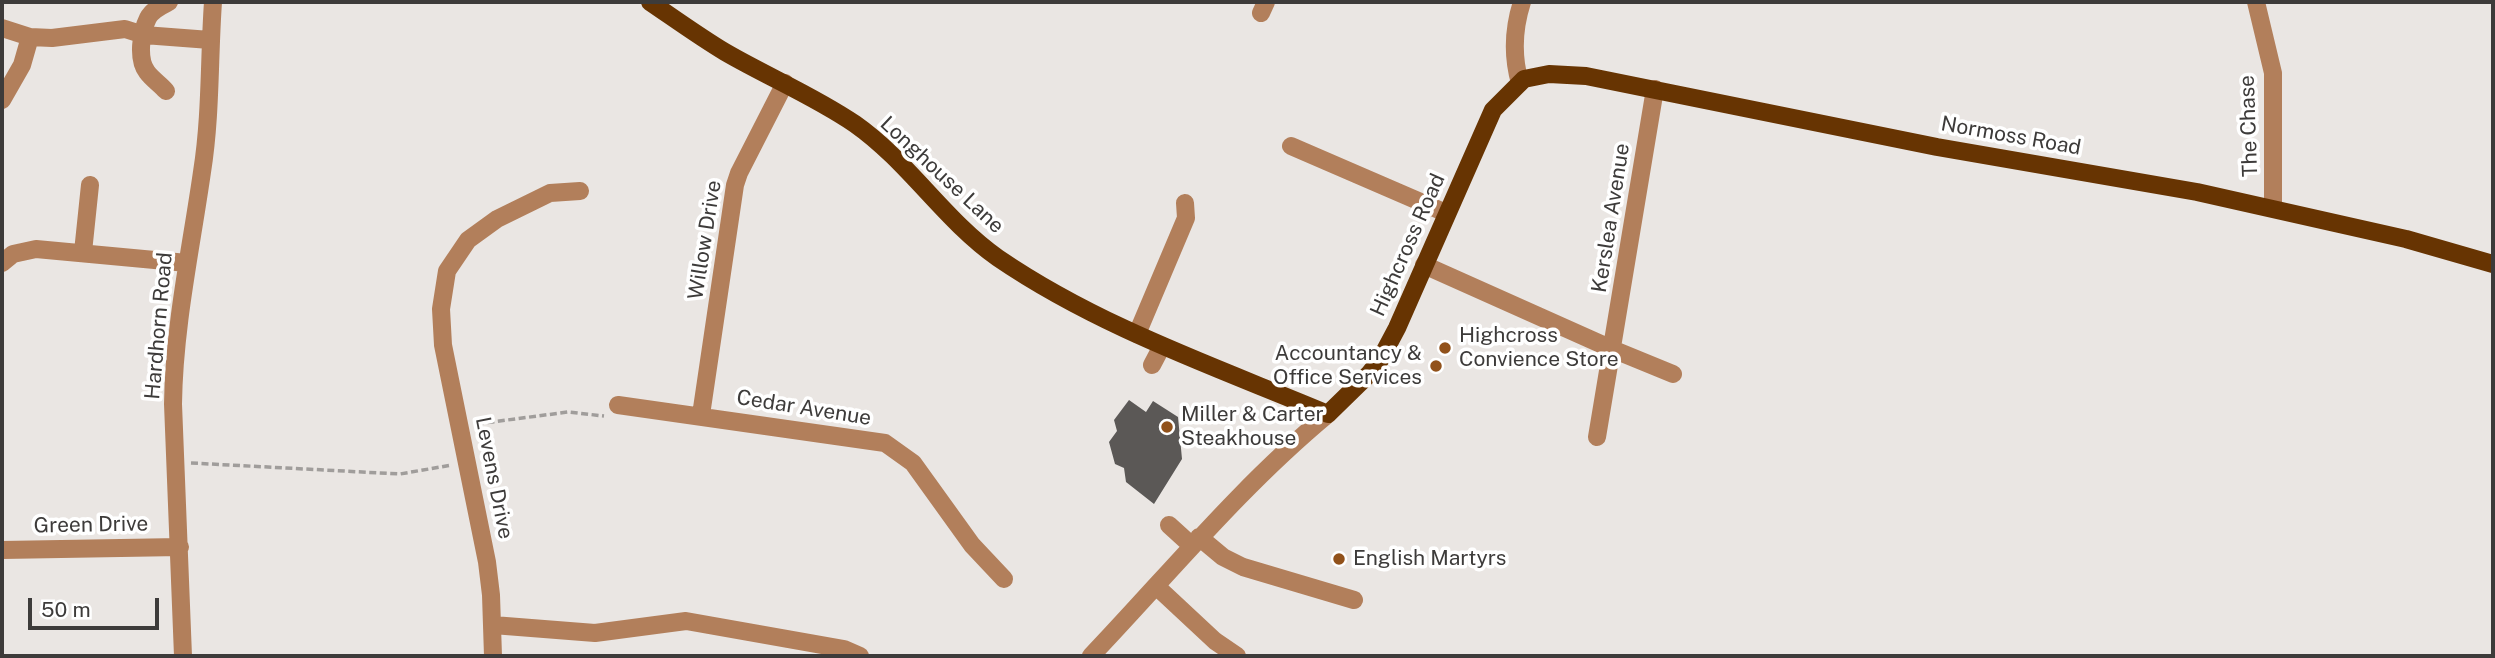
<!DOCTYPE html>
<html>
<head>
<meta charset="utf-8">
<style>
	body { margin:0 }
	#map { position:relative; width:2495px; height:658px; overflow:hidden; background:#eae6e3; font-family:"Public Sans",sans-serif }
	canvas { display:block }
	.frame { position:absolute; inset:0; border:4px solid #3d3b3a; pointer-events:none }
	.scale { position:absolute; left:28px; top:598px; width:131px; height:32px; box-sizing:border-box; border:4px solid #3d3b3a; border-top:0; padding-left:9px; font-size:21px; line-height:24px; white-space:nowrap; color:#3d3b3a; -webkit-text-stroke:5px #fff; paint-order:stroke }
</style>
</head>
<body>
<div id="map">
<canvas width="2495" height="658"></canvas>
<div class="frame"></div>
<div class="scale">50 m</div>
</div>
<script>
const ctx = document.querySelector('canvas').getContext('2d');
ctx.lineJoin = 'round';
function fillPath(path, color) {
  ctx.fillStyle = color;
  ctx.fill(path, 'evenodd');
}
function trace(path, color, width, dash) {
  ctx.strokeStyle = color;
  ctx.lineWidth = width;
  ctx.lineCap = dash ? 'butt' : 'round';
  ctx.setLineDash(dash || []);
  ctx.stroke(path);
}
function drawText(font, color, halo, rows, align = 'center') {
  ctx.font = font + ' "Public Sans",sans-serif';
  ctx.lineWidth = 7;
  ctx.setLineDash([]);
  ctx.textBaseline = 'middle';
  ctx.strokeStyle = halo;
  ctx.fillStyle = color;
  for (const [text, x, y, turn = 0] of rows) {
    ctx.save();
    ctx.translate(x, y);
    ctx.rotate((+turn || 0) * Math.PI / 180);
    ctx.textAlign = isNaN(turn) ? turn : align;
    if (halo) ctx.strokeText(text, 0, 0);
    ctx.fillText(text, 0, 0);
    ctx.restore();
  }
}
const building = new Path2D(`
	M1129 400 1146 412 1153 401 1178 417 1182 459 1154 504 1126 482 1124 468 1115 464 1109 442 1117 431 1114 420Z`);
const path = new Path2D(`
	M477 424 568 412 604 416
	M191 463 400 474 452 465`);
const minor = new Path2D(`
	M2256 2 2273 73V208
	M1261 13 1266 2
	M2 28 30 37 52 38 125 29 144 35 210 40
	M1520 83C1512 55 1513 30 1522 2
	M166 91C160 84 152 79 147 72 137 59 141 32 148 18 152 10 161 6 169 2
	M2 100 22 65 30 37
	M1291 146 1446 213
	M83 252 90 185
	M2 263 13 254 36 249 187 263
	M1424 265 1612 349 1673 374
	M1137 334 1186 218 1185 203
	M1152 365 1162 346
	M618 405 885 443 913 463 972 545 1004 579
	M701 415 735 185 739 173 785 83
	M1597 437 1655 89
	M1169 525 1191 545
	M1199 537 1223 557 1243 567 1354 600
	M2 550 180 547
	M1156 586 1215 641 1237 656
	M493 625 595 633 686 621 844 649 860 656
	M183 656 173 404C174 326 191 249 202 172 211 116 209 58 213 2
	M493 656 491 595 487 562 443 345 441 309 447 271 468 240 497 219 550 193 580 191
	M1091 656C1169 574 1240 487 1328 414`);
const major = new Path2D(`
	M650 2C675 19 700 37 725 52 768 77 814 96 855 124 909 162 944 220 998 258 1099 327 1216 367 1328 414L1369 374 1380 360 1397 328 1493 110 1524 79 1549 74 1586 76 1937 147 2197 192 2406 239 2493 264`);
const markers = [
	[1445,348,7,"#91511a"],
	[1436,366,7,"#91511a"],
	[1167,427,7,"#91511a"],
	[1339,559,7,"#91511a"]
];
const streetNames = [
	["The Chase",2249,126,-92],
	["Normoss Road",2011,136,10],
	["Longhouse Lane",942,175,43],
	["Kerslea Avenue",1611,218,-81],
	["Willow Drive",705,240,-81],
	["Highcross Road",1408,245,-66],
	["Hardhorn Road",159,326,-85],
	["Cedar Avenue",804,408,9],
	["Levens Drive",494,478,79],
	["Green Drive",91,525,-1]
];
const poiNames = [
	["Highcross",1459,336],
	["Convience Store",1459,360],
	["Accountancy &",1422,354,"right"],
	["Office Services",1422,378,"right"],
	["Miller & Carter",1181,415],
	["Steakhouse",1181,439],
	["English Martyrs",1353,559]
];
fillPath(building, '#5b5856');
trace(path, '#a09d9b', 3.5, [7, 3.5]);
trace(minor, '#b27f5b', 18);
trace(major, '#673402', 18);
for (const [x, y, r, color] of markers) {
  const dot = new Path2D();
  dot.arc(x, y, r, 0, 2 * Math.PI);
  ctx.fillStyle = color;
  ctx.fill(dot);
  trace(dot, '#fff', 2.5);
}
drawText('21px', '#3d3b3a', '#fff', streetNames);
drawText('21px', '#3d3b3a', '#fff', poiNames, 'left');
</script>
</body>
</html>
